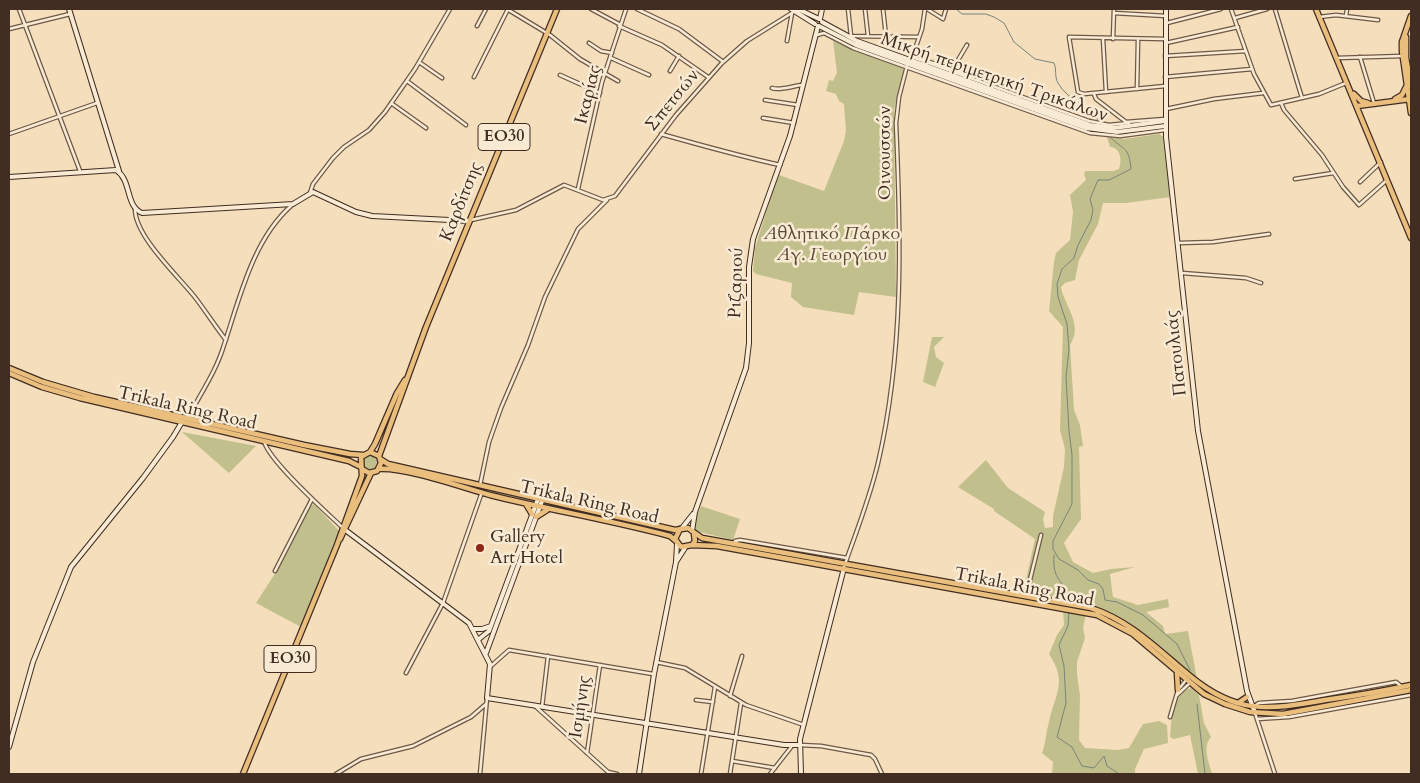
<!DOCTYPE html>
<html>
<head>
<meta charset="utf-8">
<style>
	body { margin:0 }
	#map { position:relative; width:1420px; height:783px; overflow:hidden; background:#f5debc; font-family:Cardo,serif }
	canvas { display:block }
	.frame { position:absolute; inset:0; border:10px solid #412d22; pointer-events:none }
</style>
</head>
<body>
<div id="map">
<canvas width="1420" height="783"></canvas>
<div class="frame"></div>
</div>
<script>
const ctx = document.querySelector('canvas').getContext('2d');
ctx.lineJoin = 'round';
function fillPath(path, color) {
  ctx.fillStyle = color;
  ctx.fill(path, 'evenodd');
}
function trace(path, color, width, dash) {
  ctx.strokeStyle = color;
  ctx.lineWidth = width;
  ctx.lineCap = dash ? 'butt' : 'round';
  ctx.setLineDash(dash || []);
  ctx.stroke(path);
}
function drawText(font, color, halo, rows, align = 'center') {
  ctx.font = font + ' Cardo,serif';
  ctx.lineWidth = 5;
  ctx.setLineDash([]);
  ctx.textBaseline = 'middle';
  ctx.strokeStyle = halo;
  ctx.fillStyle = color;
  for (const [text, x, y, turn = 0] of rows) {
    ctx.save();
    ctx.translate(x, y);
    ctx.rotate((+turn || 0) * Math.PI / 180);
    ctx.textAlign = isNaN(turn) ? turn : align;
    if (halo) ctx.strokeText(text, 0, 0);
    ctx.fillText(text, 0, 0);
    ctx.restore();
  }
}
const green = new Path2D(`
	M833 41 904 68 894 110 896 297 859 292 854 315 803 307 791 297 792 283 756 274 753 271 755 248 776 180 779 175 824 191 844 141 846 131 844 104 839 101 836 94 826 91 829 80 833 81 837 73Z
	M1159 134 1164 137 1171 197 1126 203H1103L1098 224 1079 260 1075 280 1065 283 1061 287C1064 305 1084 325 1070 345L1074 410 1080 425 1083 446 1079 447 1081 519 1064 543 1073 562 1093 573 1111 569 1135 567 1110 574 1113 597 1138 605 1168 599 1169 607 1146 612 1163 626 1165 634 1188 631 1197 679C1166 653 1138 622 1100 609 1077 601 1051 602 1028 593L1024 589 1035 539 994 511V509L958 487 986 460 1008 488 1045 512 1043 519 1045 528 1053 527V516L1064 467 1065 449 1060 430 1063 327 1049 311 1054 262 1056 253 1070 240 1073 212 1070 195 1086 180 1084 174 1085 171H1114L1119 169C1122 160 1121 148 1110 147L1107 137 1124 139Z
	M932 337H944L934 347 936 357 944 363 935 387 923 382Z
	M182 432 256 446 229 473Z
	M363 462a7 7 0 1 1 14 0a7 7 0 1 1-14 0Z
	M314 504 339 531 301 627 256 603 276 572 311 506Z
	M701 506 740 519 733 540 695 531 693 526Z
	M1063 610 1086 614 1083 628 1085 638 1077 662V674L1080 696 1079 740 1085 748 1118 750 1129 748 1143 724 1159 721 1167 725 1168 743 1144 749 1135 769V774H1052L1053 762 1042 753C1046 743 1046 732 1049 722 1055 693 1068 683 1049 654L1057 635 1064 625Z
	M1191 688 1199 695 1204 723 1211 737C1202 747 1209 762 1212 774H1198L1190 735 1174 739 1170 737C1172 720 1170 693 1191 688Z`);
const stream = new Path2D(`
	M956 9 962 14H986L994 17 1004 23 1014 42 1035 59 1054 63C1057 69 1054 76 1058 83 1068 101 1088 104 1099 121
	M1110 137C1124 151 1129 146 1131 169L1109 180H1098L1090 199 1093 210 1091 220 1078 245 1074 258 1062 269 1057 284 1058 297 1067 324 1069 349 1066 377 1069 431 1072 455V504L1053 541V549L1059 559 1078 570 1088 580 1099 584 1103 589 1105 600 1117 602 1143 615 1177 644 1190 670
	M1054 555C1052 583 1064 578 1070 600
	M1069 612 1068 626 1059 645 1064 666 1066 703 1057 737 1072 747 1082 766 1094 768 1104 756 1107 766 1119 774
	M1197 704 1205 774`);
const street = new Path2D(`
	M19 9 80 171
	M507 9 550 35 580 59 618 81
	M591 9 619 24
	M637 9 679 29 722 61
	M848 9 851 36 919 37
	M865 9 868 36
	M883 9 886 36
	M927 9 943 19 946 9
	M1231 9 1254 74 1271 105 1319 94 1346 83
	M1275 9 1302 98
	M1114 13 1166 16
	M1346 16 1347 9
	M1319 17 1336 15 1378 20
	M1235 18 1267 9
	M1167 23 1221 9
	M477 26 486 9
	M619 26 662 45 708 77
	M9 29 70 14
	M817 35 824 33 853 48 1090 133 1120 136 1165 130
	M1103 39 1106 92
	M1113 39 1114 9
	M787 41 792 13
	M589 43 601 51 612 53
	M1166 43 1238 27
	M1165 56 1246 51
	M912 57 1089 121 1109 125 1129 123
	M1360 57 1374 103
	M611 58 649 75
	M912 58 922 29 925 9
	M1337 58 1402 56
	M924 60 965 74
	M419 62 442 78
	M952 70 967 45
	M670 71 679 56
	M560 75 600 93
	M474 77 508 9
	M1165 77 1252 69
	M407 81 466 125
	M1165 86 1084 94 1078 92 1069 37 1165 39
	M772 88C779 91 793 86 802 85
	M1137 89 1138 40
	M1094 94 1096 99 1126 122 1165 119
	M765 100 798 105
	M391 103 426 128
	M1281 103 1284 110 1322 155 1343 187 1359 205 1387 180
	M1166 109 1214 99 1263 93
	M763 118 794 123
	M9 134 97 103
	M661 134C700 145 739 156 780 165
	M1295 179 1333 173
	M1360 182 1381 162
	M578 189 602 82 626 9
	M310 193 313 184 333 158 344 147 369 130 385 112 415 69 450 9
	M135 209C135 236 177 275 194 296 205 310 215 326 226 340
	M471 220 516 210 564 185 603 200 615 196 676 115 722 63 747 41 795 11
	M1179 243 1213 242 1269 234
	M1182 273 1246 278 1261 283
	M188 418C200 394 216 372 224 345 240 297 253 239 292 205
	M264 441C268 460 326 512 342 527
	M480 485 489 442 501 408 528 345 545 297 578 229 607 200
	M734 543 735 541 740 540 847 558
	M845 564C857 530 870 497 878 463 904 352 901 236 896 123L899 97 907 66
	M275 571 312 499
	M1026 596 1041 535
	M656 662 685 668 746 705 804 725
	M491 666 509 650 653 674
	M406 673 443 603 482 492
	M1177 695 1190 683
	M730 696 742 656
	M696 700 713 702
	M535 706 608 772 617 774
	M1254 706 1259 703 1292 701 1396 682 1401 686
	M542 707 548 656
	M1255 713 1275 774
	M1170 717 1178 690 1186 680
	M1257 719 1289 717 1411 695
	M800 745 821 746 871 755 875 759 882 774
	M587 753 600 665
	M732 761 775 768
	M336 774 361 759 413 746 471 717 486 704
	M480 774 487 698
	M701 774 715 687
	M730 774 741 703
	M770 774 792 746`);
const secondary = new Path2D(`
	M69 9 119 171
	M791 9 815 24
	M798 9 819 19
	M1166 9V137L1198 431 1247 691 1255 713
	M820 19 822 9
	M822 22 857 41 1090 125 1114 128 1165 121
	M819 26 856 45 1086 128 1117 132 1165 126
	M9 177 116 170C132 180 125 206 142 213L293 204 313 192 356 212 372 216 469 221
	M682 528 693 514
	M344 529 469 623 490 664 487 698 784 745H800
	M692 531 695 512 746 368 749 343V267L753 239 790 136 818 26
	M676 562 685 548
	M473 629H482L491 626
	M479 639 489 631 538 499
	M486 653 542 501
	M9 747 33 662 71 567 143 478 173 437 182 422
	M639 774 654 674 676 562 677 544
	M801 774 800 739 844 568`);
const primary = new Path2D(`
	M1316 9 1411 238
	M1411 16 1402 42V51L1411 113
	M1406 37V58L1411 86
	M1354 94 1361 101 1368 103
	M1395 99 1402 95 1406 87
	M1357 106 1410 99
	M9 368 43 382 94 397 304 445 350 454 363 455
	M9 373 42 387 80 398 349 461 361 467
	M370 452 375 444 397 393 405 380
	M379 456 426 327 557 9
	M380 459 388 464 675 530 688 528 702 538 1091 608C1131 621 1158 650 1190 676 1237 715 1269 710 1325 700 1354 696 1383 691 1411 685
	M378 469C406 467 461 487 490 495 550 510 610 520 670 536L676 541
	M526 504 532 514
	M536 517 547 510
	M680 529 675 539 681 547 692 545 695 541 694 534
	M340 539 371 473
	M692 545 717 546 1097 615 1133 634 1204 694 1225 704 1250 712 1283 714 1411 690
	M1177 673 1178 690
	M1238 703 1247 697
	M243 774 337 545 362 476 361 457 370 452 379 456 381 463 377 471 369 473 362 469`);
const markers = [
	[480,548,5,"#8f2418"]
];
const shields = [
	[504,137,52],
	[290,659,52]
];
const shieldNames = [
	["ΕΟ30",504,137],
	["ΕΟ30",290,659]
];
const streetNames = [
	["Μικρή περιμετρική Τρικάλων",994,78,19],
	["Ικαρίας",589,95,-76],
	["Σπετσών",673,101,-51],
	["Οινουσσών",886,153,-90],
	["Καρδίτσης",462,202,-68],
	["Ριζαριού",737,283,-88],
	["Πατουλιάς",1177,353,-96],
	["Trikala Ring Road",187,409,13],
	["Trikala Ring Road",589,503,13],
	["Trikala Ring Road",1024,588,11],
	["Ισμήνης",581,707,-82]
];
const parkNames = [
	["Αθλητικό Πάρκο",832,235],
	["Αγ. Γεωργίου",832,256]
];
const poiNames = [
	["Gallery",490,538],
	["Art Hotel",490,559]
];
fillPath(green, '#c1c08d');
trace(stream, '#78837a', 1);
trace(street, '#6e5948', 5);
trace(secondary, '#412d22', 6);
trace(primary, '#412d22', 7);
trace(street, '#f8ead3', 2.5);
trace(secondary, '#f8ead3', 4);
trace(primary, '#eabf7e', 4.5);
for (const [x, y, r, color] of markers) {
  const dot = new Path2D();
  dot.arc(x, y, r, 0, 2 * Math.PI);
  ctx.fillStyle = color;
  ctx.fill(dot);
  trace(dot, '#f8ead3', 2);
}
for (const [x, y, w] of shields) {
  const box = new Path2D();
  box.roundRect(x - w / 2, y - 13.5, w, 27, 4);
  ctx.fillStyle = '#f8ead3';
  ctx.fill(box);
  trace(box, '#412d22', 1);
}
drawText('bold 16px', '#412d22', null, shieldNames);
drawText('18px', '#412d22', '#f8ead3', streetNames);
drawText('italic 18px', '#5b4a37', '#f8ead3', parkNames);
drawText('18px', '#412d22', '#f8ead3', poiNames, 'left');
</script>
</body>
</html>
